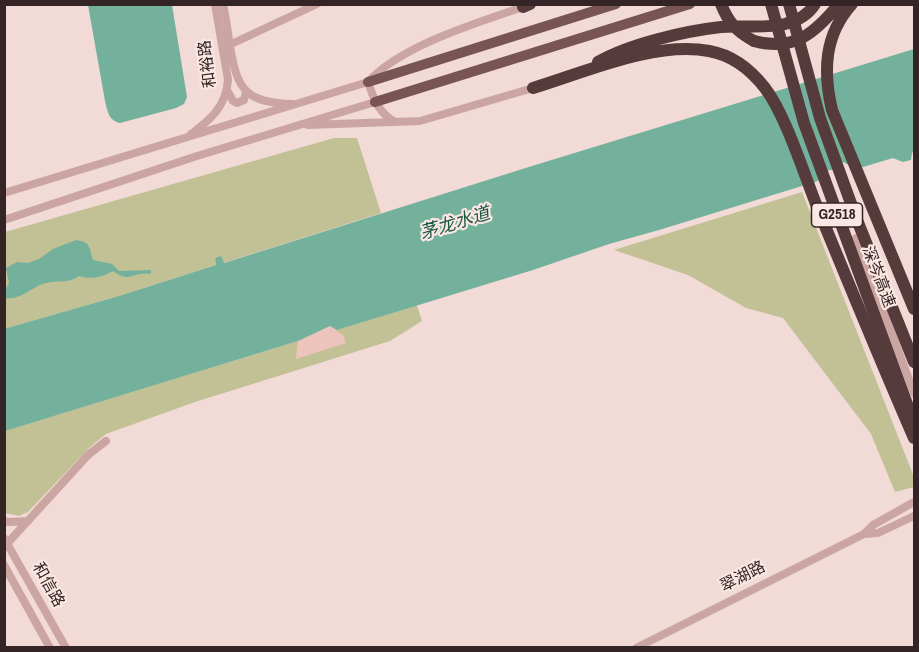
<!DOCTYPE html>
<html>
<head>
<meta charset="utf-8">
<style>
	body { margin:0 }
	#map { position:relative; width:919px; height:652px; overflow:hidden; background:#f2dad6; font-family:"Archivo Narrow",sans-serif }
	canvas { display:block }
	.frame { position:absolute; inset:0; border:6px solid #342425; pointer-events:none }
</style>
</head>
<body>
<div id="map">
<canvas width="919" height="652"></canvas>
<div class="frame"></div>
</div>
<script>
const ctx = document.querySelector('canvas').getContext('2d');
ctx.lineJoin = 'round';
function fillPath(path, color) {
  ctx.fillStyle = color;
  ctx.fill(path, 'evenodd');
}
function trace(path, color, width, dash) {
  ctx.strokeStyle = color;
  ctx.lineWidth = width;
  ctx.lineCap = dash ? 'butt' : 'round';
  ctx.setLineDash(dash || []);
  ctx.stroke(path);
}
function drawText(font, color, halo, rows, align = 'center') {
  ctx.font = font + ' "Archivo Narrow","Noto Sans SC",sans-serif';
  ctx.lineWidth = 4.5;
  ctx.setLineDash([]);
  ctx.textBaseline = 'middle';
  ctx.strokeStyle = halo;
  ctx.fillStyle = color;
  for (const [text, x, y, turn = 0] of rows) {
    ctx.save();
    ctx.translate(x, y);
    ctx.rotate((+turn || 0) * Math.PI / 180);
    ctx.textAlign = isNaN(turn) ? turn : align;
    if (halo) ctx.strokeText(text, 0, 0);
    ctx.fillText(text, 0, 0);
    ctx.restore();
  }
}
const green = new Path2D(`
	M334 138H357L381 213 223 263 221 257 215 259 216 265 119 296 5 329V232Z
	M802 192 914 477V487L895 492 871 434 783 318 746 308 688 275 614 250Z
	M417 305 422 321 390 341 195 402 106 434 89 448 28 512 19 516 5 513 4 431 298 341 330 326 337 330Z`);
const plaza = new Path2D(`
	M330 326 343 335 346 343 296 359 298 341Z`);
const water = new Path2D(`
	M88 5H172L187 97 184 104 176 108 120 123C108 120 108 112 105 101Z
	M914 49V151L912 153 911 160 903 162 893 158 863 167H853L843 162 840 163 834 170H829L822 179 815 182 659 230 609 244 533 270 337 330 330 326 298 341 5 431 4 329 119 296 216 265 215 258 221 256 224 263 532 166Z
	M76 240C91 242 89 248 93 260L112 264 119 271 151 270V274C133 271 130 284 113 271 102 277 92 280 79 276 69 284 58 280 46 283 30 287 23 300 5 298V290L9 283 6 268 17 262 28 263 39 259 53 249Z`);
const minor = new Path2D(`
	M223 4C226 18 228 32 230 46 237 90 246 103 293 104
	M227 46 317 4
	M368 82C374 100 379 113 395 122
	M227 90 233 101 237 103 244 100 246 91
	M308 125 420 121 533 88
	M190 135C210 120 226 107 228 80L215 4
	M4 193 368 82C400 46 476 23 523 7
	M4 220 197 156 375 102
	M856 238 914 393
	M4 521 9 522 28 521
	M864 534 878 533 914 516
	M4 538 66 648
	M4 547 88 455 106 441
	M4 565 50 648
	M636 648 864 534 873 525 914 502`);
const major = new Path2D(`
	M368 82 616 4
	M375 102 690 4`);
const highway = new Path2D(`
	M852 4C824 35 823 72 832 110L914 309
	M523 7 530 4
	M754 41C794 52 815 33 839 4
	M598 62C629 44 685 31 721 27 742 25 765 29 785 24 797 21 808 15 815 4
	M533 88C586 72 654 41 709 51 732 55 751 70 765 88 785 114 803 171 816 204 848 282 880 360 914 438`);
const highwayBridge = new Path2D(`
	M721 4C728 22 737 32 754 41
	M771 4 804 123 914 423
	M789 4 820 118 857 220 914 362`);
const shields = [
	[837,215,51]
];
const shieldNames = [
	["G2518",837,215]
];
const streetNames = [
	["和裕路",208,64,-97],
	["深岑高速",878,277,69],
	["翠湖路",743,577,-27],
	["和信路",48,585,61]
];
const waterNames = [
	["茅龙水道",455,224,-17]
];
fillPath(green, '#c2c095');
fillPath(plaza, '#ecc4bb');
fillPath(water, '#73b19d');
trace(minor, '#cba5a1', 8);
trace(major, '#785455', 10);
trace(highway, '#563b3c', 12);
trace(highwayBridge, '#563b3c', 12);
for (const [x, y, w] of shields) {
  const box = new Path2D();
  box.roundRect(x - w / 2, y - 12, w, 24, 4.5);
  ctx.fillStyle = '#fae6e2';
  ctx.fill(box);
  trace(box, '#342425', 1.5);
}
drawText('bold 15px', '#342425', null, shieldNames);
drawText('16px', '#342425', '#fae6e2', streetNames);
drawText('italic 18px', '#185845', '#fae6e2', waterNames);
</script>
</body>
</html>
